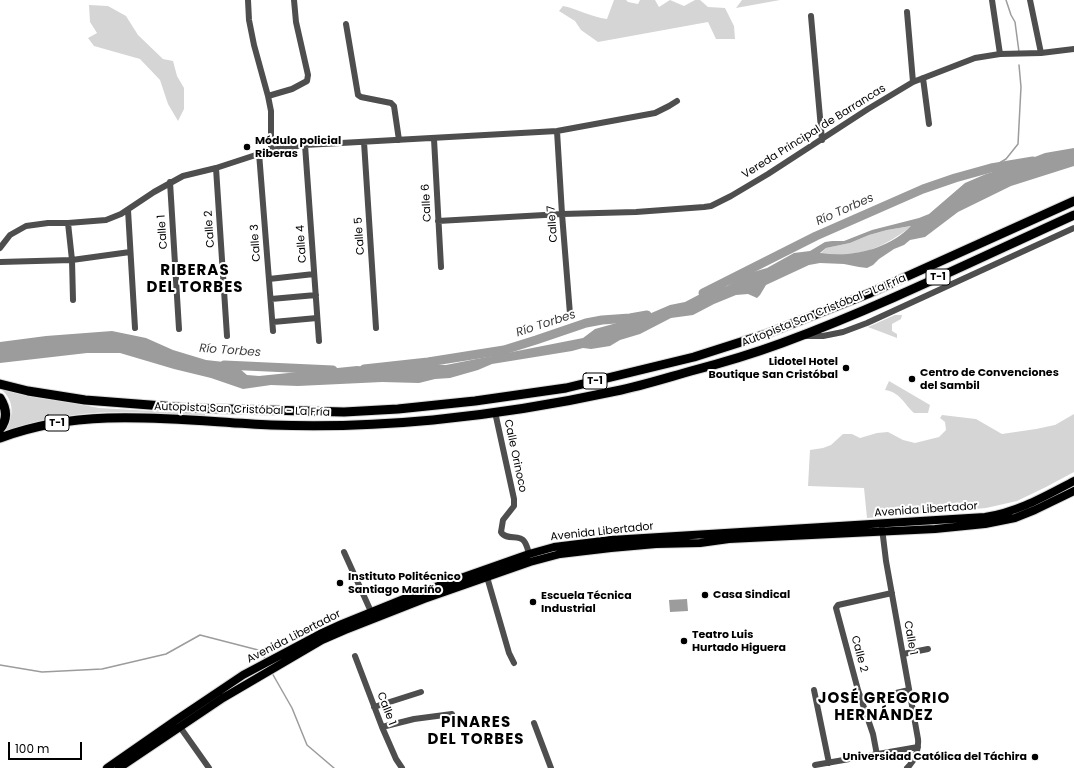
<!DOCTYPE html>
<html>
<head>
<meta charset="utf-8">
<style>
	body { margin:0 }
	#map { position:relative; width:1074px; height:768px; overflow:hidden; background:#fff; font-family:Poppins,sans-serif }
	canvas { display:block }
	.scale { position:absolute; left:8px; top:742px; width:74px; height:18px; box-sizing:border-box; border:2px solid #000; border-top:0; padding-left:5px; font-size:12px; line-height:14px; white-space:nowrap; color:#000; -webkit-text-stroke:3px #fff; paint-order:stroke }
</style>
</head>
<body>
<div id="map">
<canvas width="1074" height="768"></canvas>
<div class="scale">100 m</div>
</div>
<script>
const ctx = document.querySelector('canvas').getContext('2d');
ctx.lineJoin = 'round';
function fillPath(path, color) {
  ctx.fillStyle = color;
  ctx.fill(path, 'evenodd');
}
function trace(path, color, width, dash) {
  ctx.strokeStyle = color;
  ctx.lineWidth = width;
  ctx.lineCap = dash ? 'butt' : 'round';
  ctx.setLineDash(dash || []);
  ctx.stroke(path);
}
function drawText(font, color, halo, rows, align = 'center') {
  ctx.font = font + ' Poppins,sans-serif';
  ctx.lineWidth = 4;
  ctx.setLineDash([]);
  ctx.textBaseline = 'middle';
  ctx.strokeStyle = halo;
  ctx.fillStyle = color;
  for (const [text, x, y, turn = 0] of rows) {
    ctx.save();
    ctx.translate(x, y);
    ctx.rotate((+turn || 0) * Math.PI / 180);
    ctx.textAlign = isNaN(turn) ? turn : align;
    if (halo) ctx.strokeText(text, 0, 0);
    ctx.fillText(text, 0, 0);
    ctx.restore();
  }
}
const green = new Path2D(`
	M614 0H626L628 2 638 4 640 0H655L659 7 670 0 684 6 695 0H700L708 7 725 8 734 26 735 39H716L708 22 598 42 581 30 575 21 559 11 563 6C578 9 591 17 607 19Z
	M742 0H780L736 8Z
	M89 5 108 6 126 16 138 35 163 59 173 61 177 76 184 88V109L178 121 168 104 160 80 140 59 94 46 88 38 97 33 90 22Z
	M912 226C879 250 861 257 820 254L826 248 850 243 869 235 887 230Z
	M895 315H902L901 319 892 324V331L897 334V338L868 327Z
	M889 381 930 405 928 413H914C904 404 900 392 885 390Z
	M1 389 99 408 205 414V416C168 415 131 410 94 413 62 415 32 424 2 433 14 420 16 402 1 389Z
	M1074 414V472L1046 487 1017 501 986 508 867 518 864 488 808 486 810 450 823 448 831 445 843 434H852L860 438 877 433 888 432 903 440 915 443 939 437 946 430 945 422 940 418 942 415 976 419 1002 434 1036 429 1055 425Z`);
const water = new Path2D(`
	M1074 148V166L1011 186 958 212 925 237 910 240 904 245 894 249 879 259 873 265 867 268 859 267 844 264 820 263 809 265 766 285 760 295 757 298 748 294 736 295 714 304 693 315 671 318 640 334 620 340 610 346 591 349 583 348 572 351 492 364 478 370 450 378 435 379 419 383 382 382 298 386 271 385 243 389 211 378 174 369 120 353H87L0 363V342L46 336 112 331 146 338 173 350 206 360 233 363 247 375 259 376 357 366 389 369 420 364 446 365 583 338 595 329 649 314 670 305 685 302 708 290 727 286 746 274 767 268 794 253 810 251 825 242 832 241H844L872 230 919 218 929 214 965 183 986 174 1009 167 1045 153ZM911 226C888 249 853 258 820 253L826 248 850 243 869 235 887 230Z
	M687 599 688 611 670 612 669 600Z`);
const stream = new Path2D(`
	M1006 0 1011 15 1015 22 1019 52
	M991 168 1006 159 1018 144 1021 87 1019 65
	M0 665 42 672 102 669 166 654 200 635 262 651 265 659
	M272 673 292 708 307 745 334 768`);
const river = new Path2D(`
	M703 293 816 236 923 189 955 178 991 168 1033 161
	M224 365 333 370
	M364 369 428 362 504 350 536 340 586 323 602 320 630 318 647 315`);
const minor = new Path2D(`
	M248 0 249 20 254 45 268 96 271 111V150
	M992 0 1000 54
	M1030 0 1041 53
	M907 12 913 82
	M811 16 822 140
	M346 24 358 95 361 97 391 103 394 106 399 140
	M923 78 929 124
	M268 96 292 89 307 81 308 75 296 22 294 0
	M557 131 562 214 570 314
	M434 139 441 267
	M364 142 376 328
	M305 145 319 341
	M259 153 273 331
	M216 168 227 336
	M170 182 179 329
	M128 210 135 328
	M438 221 562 214 636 212 704 207 711 206 731 196 768 174 868 109 913 82 975 58 1000 54 1041 53 1074 49
	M68 223 72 260 73 300
	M0 248 10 235 26 226 48 223H68L106 220 121 214 154 192 183 176 216 168 271 150 305 145 557 131 655 113 669 106 677 101
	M0 262 72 260 130 252
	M269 279 314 274
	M271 299 316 295
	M273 322 317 318
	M805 336H823L843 332 867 323 1074 228
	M495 412 514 499V506L503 520 501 532C506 541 519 534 524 541 527 545 528 550 529 554
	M882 528 886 561 918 739C919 749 915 761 907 768
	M344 552 373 616
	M487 577 509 653 514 663
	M903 654 928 649
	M355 656 382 727 396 759 402 768
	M814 690 829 763
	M862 701 909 690
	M374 707 421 692
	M534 723 551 768
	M180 727 209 768
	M382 727 414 719 452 714
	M877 755 873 734 858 690 836 608 838 605 892 593
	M815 765 918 747`);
const major = new Path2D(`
	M107 768 176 720 243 675 320 634 342 624 421 592 529 554 554 547 611 540 985 517C1018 512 1045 496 1074 481
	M119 768 223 698 322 640 345 630 424 599 530 562 560 554 611 548 656 544 700 543 729 539 935 529 985 524 1015 518 1035 510 1074 491`);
const highway = new Path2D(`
	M0 384 28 391 85 400 189 408 344 412 398 409 475 401 566 388 694 357 766 334 870 293 1074 201
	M0 398C7 409 8 419 0 429
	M0 438C87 405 181 421 271 425 325 427 380 425 433 420 494 414 556 404 616 391 641 386 666 378 691 371 722 363 752 354 782 343 882 306 977 259 1074 215`);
const markers = [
	[247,147,4,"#000"],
	[846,368,4,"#000"],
	[912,379,4,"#000"],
	[340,583,4,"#000"],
	[705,595,4,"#000"],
	[533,602,4,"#000"],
	[684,641,4,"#000"],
	[1035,757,4,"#000"]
];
const shields = [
	[938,277,24],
	[595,381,24],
	[57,423,24]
];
const shieldNames = [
	["T-1",938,277],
	["T-1",595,381],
	["T-1",57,423]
];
const streetNames = [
	["Vereda Principal de Barrancas",814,132,-32],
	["Calle 6",427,203,-93],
	["Calle 7",553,224,-94],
	["Calle 2",210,229,-94],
	["Calle 1",163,232,-94],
	["Calle 5",360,236,-94],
	["Calle 3",256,243,-94],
	["Calle 4",302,244,-94],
	["Autopista San Cristóbal - La Fría",824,311,-22],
	["Autopista San Cristóbal - La Fría",242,410,2],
	["Calle Orinoco",515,456,78],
	["Avenida Libertador",926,510,-4],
	["Avenida Libertador",602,532,-6],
	["Avenida Libertador",294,637,-27],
	["Calle 1",910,638,80],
	["Calle 2",859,654,75],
	["Calle 1",386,709,69]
];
const poiNames = [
	["Módulo policial",255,141],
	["Riberas",255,154],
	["Lidotel Hotel",838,362,"right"],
	["Boutique San Cristóbal",838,375,"right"],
	["Centro de Convenciones",920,373],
	["del Sambil",920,386],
	["Instituto Politécnico",348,577],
	["Santiago Mariño",348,590],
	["Casa Sindical",713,595],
	["Escuela Técnica",541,596],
	["Industrial",541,609],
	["Teatro Luis",692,635],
	["Hurtado Higuera",692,648],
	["Universidad Católica del Táchira",1027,757,"right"]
];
const waterNames = [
	["Río Torbes",845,210,-24],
	["Río Torbes",546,324,-18],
	["Río Torbes",230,351,4]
];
const districtNames = [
	["RIBERAS",195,271],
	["DEL TORBES",195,288],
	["JOSÉ GREGORIO",884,699],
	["HERNÁNDEZ",884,716],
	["PINARES",476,723],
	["DEL TORBES",476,740]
];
fillPath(green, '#d5d5d5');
fillPath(water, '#9c9c9c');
trace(stream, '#9c9c9c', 1.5);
trace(river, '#9c9c9c', 9);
trace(major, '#dbdbdb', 10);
trace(highway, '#dbdbdb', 11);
trace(minor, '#4e4e4e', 6);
trace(major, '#000', 8);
trace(highway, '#000', 9);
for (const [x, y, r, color] of markers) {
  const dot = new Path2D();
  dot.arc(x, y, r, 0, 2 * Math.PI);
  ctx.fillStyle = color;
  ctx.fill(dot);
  trace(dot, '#fff', 1.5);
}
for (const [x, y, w] of shields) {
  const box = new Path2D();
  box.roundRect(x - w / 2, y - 8, w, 16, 3);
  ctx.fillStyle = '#fff';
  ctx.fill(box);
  trace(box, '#000', 1);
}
drawText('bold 10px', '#000', null, shieldNames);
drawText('11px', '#000', '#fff', streetNames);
drawText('bold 11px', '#000', '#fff', poiNames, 'left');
drawText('italic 12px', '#3d3d3d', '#fff', waterNames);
ctx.letterSpacing = '1px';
drawText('bold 15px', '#000', '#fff', districtNames);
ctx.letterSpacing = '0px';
</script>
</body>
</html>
